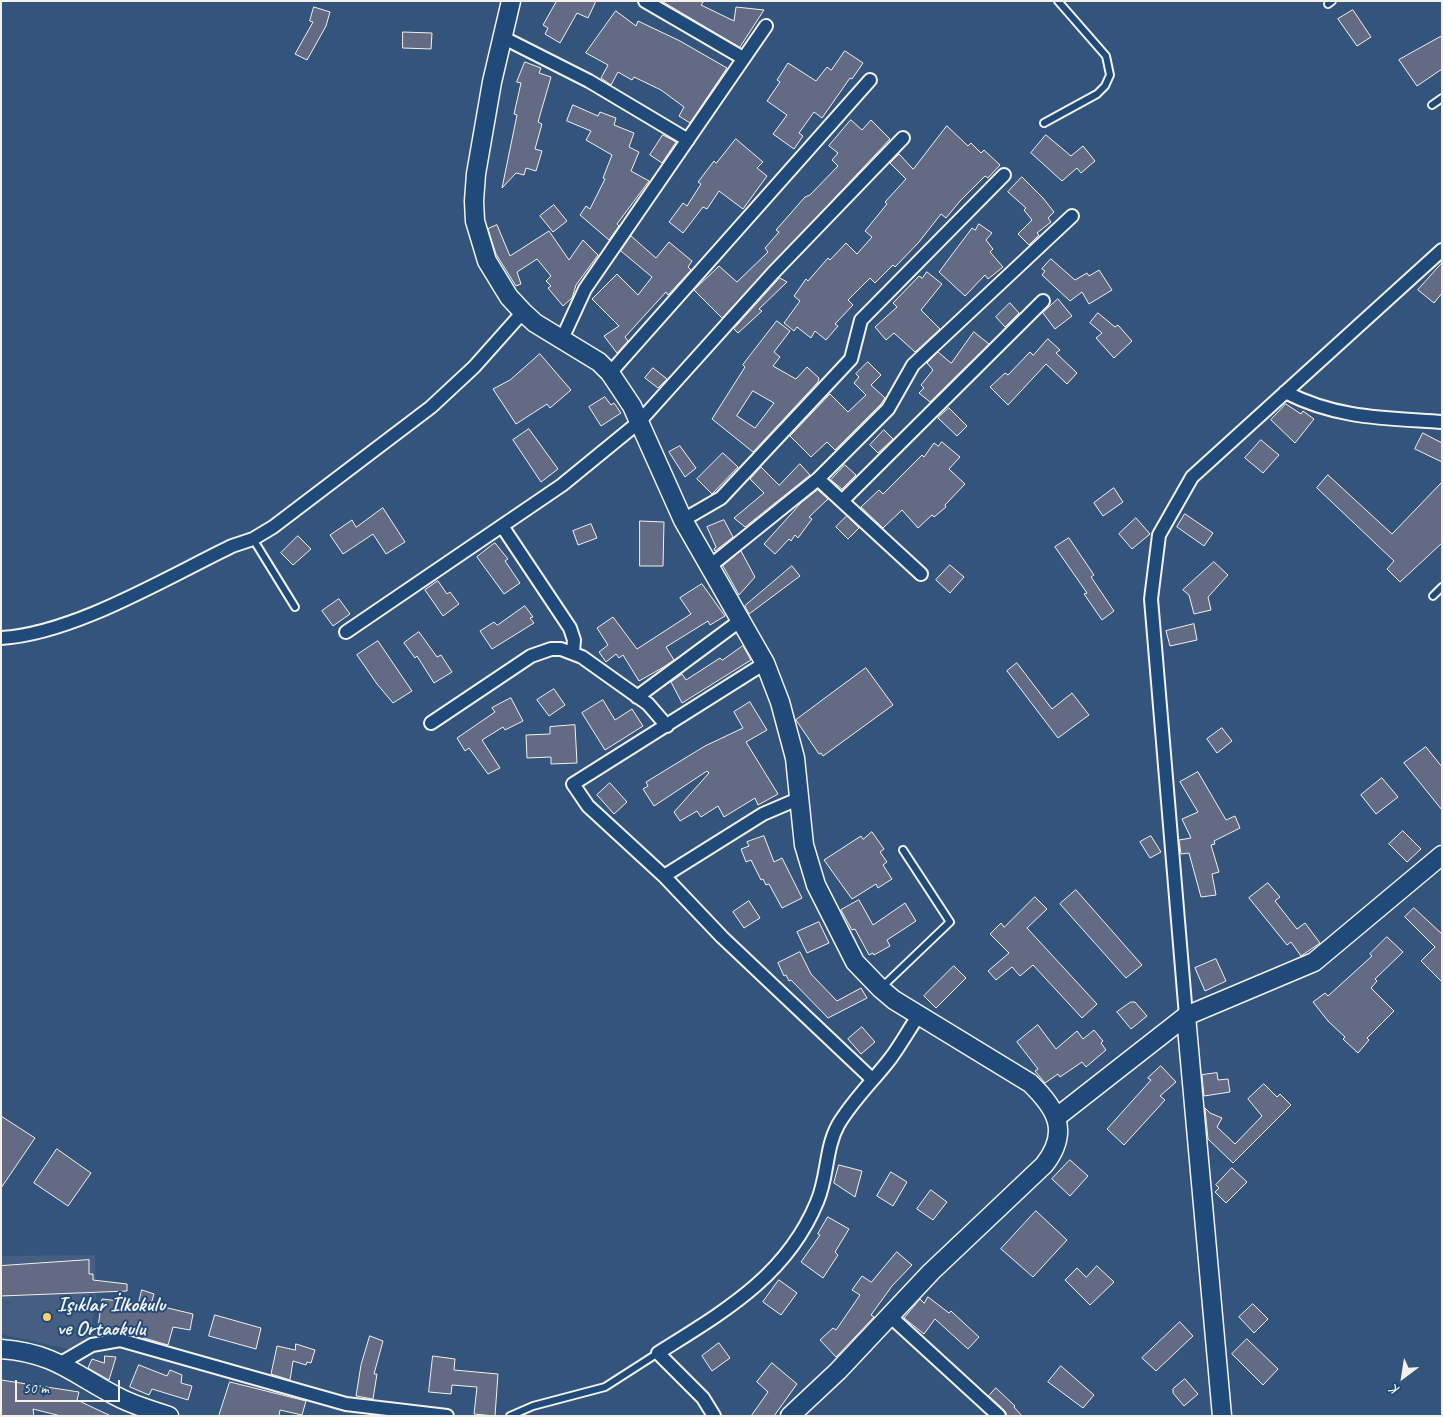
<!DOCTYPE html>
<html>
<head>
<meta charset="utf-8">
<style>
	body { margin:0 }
	#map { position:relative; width:1443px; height:1417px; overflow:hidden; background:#33547d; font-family:Caveat,sans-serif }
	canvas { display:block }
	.frame { position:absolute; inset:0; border:2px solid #f4f1e8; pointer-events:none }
	.north { position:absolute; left:1378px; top:1352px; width:50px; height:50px; -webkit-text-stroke:4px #1f4a7a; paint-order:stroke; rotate:211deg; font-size:14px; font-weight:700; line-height:20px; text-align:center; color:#f4f1e8 }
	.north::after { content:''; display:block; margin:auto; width:18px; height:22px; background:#f4f1e8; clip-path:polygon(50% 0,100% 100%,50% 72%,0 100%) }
	.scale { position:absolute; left:15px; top:1380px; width:105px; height:22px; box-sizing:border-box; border:2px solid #f4f1e8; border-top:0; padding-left:6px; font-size:15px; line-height:18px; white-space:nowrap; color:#f4f1e8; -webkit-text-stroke:4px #1f4a7a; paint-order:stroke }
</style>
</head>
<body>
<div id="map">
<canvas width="1443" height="1417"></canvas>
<div class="frame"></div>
<div class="north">K</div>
<div class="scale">50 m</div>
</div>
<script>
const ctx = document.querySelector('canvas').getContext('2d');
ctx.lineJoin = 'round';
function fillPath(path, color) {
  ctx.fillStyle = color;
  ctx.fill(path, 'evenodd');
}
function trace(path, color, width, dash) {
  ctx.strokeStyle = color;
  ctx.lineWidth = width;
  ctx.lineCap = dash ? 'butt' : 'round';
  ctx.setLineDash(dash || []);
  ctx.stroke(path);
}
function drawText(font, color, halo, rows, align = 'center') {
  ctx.font = font + ' Caveat,sans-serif';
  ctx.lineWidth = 4;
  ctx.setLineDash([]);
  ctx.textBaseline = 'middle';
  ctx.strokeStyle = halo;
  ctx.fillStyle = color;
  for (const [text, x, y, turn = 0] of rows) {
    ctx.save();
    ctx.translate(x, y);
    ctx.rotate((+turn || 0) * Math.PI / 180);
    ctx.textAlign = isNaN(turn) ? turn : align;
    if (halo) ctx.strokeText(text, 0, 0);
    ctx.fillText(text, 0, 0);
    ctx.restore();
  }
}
const built = new Path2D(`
	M95 1255 96 1300 89 1342 77 1351 1 1334V1256Z`);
const building = new Path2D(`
	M554 1H596L588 18 577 13 560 43 545 34 548 28 543 25 556 2Z
	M662 1H704L701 5 734 21 736 7 764 10 740 47Z
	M314 7 330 12 326 26 307 60 295 54 313 22 310 21Z
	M1353 10 1371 37 1357 46 1338 19Z
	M616 11 636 26 638 21 680 41 727 68 690 123 679 116 684 107 661 90 634 77 632 80 618 72 611 85 601 78 608 65 586 53Z
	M403 32 432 33 431 49 403 48Z
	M1442 36V69L1417 86 1399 60Z
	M845 51 863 63 852 79 850 78 822 118 814 112 799 133 803 136 794 149 773 134 787 115 767 101 780 82 777 80 788 63 816 81 827 67 831 70Z
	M525 62 541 68 539 73 551 77 538 122 542 124 535 149 542 151 536 171 526 168 524 175 516 173 502 188 517 115 514 114 521 83 517 82Z
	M573 105 598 116 600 112 616 118 614 125 634 133 629 147 639 152 631 171 649 181 617 224 619 226 609 240 580 215 586 206 590 209 605 179 603 178 612 155 586 140 591 131 567 121Z
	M851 120 862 130 871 120 890 139 722 318 694 290 719 266 737 282 768 252 765 248 779 232 776 230 805 197 810 195 838 166 832 160 838 153 829 146Z
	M947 126 968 146 971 143 981 153 984 150 1000 165 988 178 985 176 960 201 946 218 941 214 919 242 895 267 893 265 875 283 870 278 848 300 853 305 835 324 838 326 826 340 815 331 811 338 797 327 794 331 784 323 800 301 794 296 806 279 808 281 828 258 830 260 846 243 857 254 872 237 865 231 887 204 885 202 906 179 890 163 899 154 913 169Z
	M663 135 676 142 662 163 650 155Z
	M1046 135 1071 156 1083 146 1095 161 1081 173 1077 168 1062 181 1031 153Z
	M736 139 763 162 757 168 767 176 743 209 719 191 707 209 703 207 683 233 669 222 683 203 687 206 701 184 698 182 714 161 716 163Z
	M1022 177 1043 198 1054 212 1048 218 1051 222 1037 233 1039 235 1029 245 1018 234 1032 220 1024 210 1026 208 1008 192Z
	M554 205 567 221 553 232 540 216Z
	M979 224 992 233 986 240 993 249 990 252 1003 267 988 279 985 275 965 296 939 272 972 228 975 230Z
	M497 225 510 256 549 231 569 260 583 240 598 255 576 285 572 298 563 306 548 288 551 286 546 281 551 276 537 259 517 272 521 284 516 286 496 254 488 229Z
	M631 236 656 258 669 242 692 261 688 267 691 270 668 295 666 292 625 337 628 341 617 353 604 336 619 326 592 299 617 274 638 295 652 277 621 251Z
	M1051 259 1075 280 1087 273 1089 276 1099 270 1112 290 1089 304 1082 292 1070 301 1042 275 1045 271 1042 269Z
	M1442 263V293L1434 303 1418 290Z
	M927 272 942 284 921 310 940 329 915 352 894 333 886 340 875 327 897 307 893 303 919 276 922 278Z
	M780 278 787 282 759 309 762 311 738 333 734 329Z
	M1058 299 1072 316 1055 329 1043 313Z
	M1010 303 1019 313 1005 327 996 317Z
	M1098 313 1115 327 1118 325 1132 341 1114 358 1096 338 1102 333 1090 323Z
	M777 321 790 331 774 352 780 357 773 366 796 379 807 367 819 378 818 382 753 452 712 419 745 367 743 365ZM753 391 774 403 755 428 737 416Z
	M974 332 989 344 930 402 919 393 924 388 921 385 933 370 927 363 938 352 951 363Z
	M1048 339 1060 350 1056 353 1077 373 1067 384 1046 364 1008 405 990 387 1005 373 1008 375 1030 352 1033 355Z
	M540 354 571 390 550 408 547 404 516 424 493 389 510 380Z
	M868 362 881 375 871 385 885 398 881 404 835 450 827 442 811 457 790 436 830 394 848 412 866 395 854 383 859 377 856 374Z
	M653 368 667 379 658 388 645 378Z
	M605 397 611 405 614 403 621 413 601 426 589 407Z
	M1286 404 1301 414 1303 411 1314 419 1295 443 1271 420Z
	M949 408 967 426 957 436 938 418Z
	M529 429 558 469 541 482 513 440Z
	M884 430 893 439 878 453 870 445Z
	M1423 433 1442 443V462L1415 449Z
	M1261 440 1279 455 1263 473 1245 458Z
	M942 442 960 457 949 469 965 484 945 505 946 507 934 517 932 515 918 528 902 510 883 528 861 507 879 490 883 494 922 455 924 457 934 443 938 446Z
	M680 446 696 468 685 477 669 452Z
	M723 453 738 467 712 494 697 479Z
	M800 464 810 475 745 527 734 518 764 493 750 479 761 467 779 485Z
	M845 465 856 475 842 489 831 480Z
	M1328 475 1392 534 1442 482V543L1400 582 1387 569 1394 561 1317 488Z
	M1114 488 1123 502 1103 516 1094 503Z
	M818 490 828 499 809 517 812 519 798 538 795 535 791 541 789 539 775 554 764 544 801 503Z
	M383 508 405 542 386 554 373 534 343 554 330 535 352 520 356 527Z
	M1185 514 1213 533 1204 546 1177 527Z
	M847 516 859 528 848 539 836 527Z
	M1136 518 1150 534 1132 549 1119 534Z
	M724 520 733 537 715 551 714 549 716 547 707 527Z
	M640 521 664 522 663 566H640Z
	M591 524 597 538 578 545 573 531Z
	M298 536 311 549 293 565 281 553Z
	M1069 538 1094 575 1091 577 1114 611 1102 620 1084 594 1087 593 1055 547Z
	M495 543 508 559 505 561 520 583 504 594 477 557Z
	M741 551 755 577 739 595 723 566Z
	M1214 562 1228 575 1208 597 1211 610 1194 614 1189 595 1183 590Z
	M950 565 964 577 950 593 936 580Z
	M792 566 800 576 749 614 745 606Z
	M438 581 447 594 450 592 459 604 443 616 425 590Z
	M702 584 725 616 710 625 708 621 666 647 674 660 662 668 639 681 623 655 619 658 616 654 606 662 599 652 608 645 597 628 613 617 637 649 691 614 680 598Z
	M339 599 350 614 333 626 322 611Z
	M525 606 533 617 530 618 534 623 492 649 480 631 494 622 497 625Z
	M1194 624 1197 640 1170 646 1166 631Z
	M419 632 437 657 441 655 452 672 434 683 417 656 415 658 404 643Z
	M378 641 412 691 393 703 377 684 357 655Z
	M743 646 751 660 682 703 671 682 682 674 686 680 720 658 722 660Z
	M1017 663 1052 709 1072 693 1089 715 1058 738 1007 671Z
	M866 668 893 705 823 756 821 753 819 754 796 720Z
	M554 689 565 705 549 716 537 700Z
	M511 698 523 721 505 730 503 727 482 740 500 768 488 774 469 748 465 751 457 738 495 712 492 708Z
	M603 700 615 720 632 709 643 726 605 750 582 713Z
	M750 702 767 730 746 742 778 794 758 805 755 798 724 817 718 806 701 817 697 811 680 821 674 812 709 773 707 771 654 806 643 789 648 786 646 782 705 746 743 728 734 712Z
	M575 725 577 763 551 764V757L527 758 526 735 550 734V727Z
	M1222 728 1232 741 1217 753 1207 739Z
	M1426 747 1442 767V810L1404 763Z
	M1198 772 1226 820 1235 816 1240 828 1214 841 1215 844 1211 845 1219 872 1212 874 1216 895 1201 897 1189 853 1181 854 1179 840 1191 838 1182 819 1198 812 1180 782Z
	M1382 778 1398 797 1376 814 1361 795Z
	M610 783 627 802 614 814 597 795Z
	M1403 831 1421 849 1407 862 1389 844Z
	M872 832 884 849 880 852 887 862 883 865 892 879 878 888 876 884 852 899 824 860 861 836 863 839Z
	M764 836 774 862 782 858 802 898 782 908 769 884 766 885 763 879 761 880 751 860 746 862 741 849 749 846 747 842Z
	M1151 836 1161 852 1150 858 1140 842Z
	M1268 883 1280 897 1275 901 1297 929 1305 923 1320 943 1301 956 1291 942 1287 945 1249 898Z
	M1076 890 1142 965 1126 978 1060 904Z
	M1035 897 1047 909 1027 928 1097 1004 1082 1018 1033 965 1020 976 1012 967 996 980 988 971 1009 953 990 934 1001 923 1004 927Z
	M859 900 873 925 905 903 916 921 887 940 890 946 874 955 873 953 869 955 855 929 852 930 841 910Z
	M749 901 760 918 744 928 733 912Z
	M1414 908 1442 934V982L1421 961 1435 947 1405 917Z
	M819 922 829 943 807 953 797 932Z
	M1387 937 1403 952 1375 979 1377 981 1371 988 1394 1011 1367 1038 1369 1040 1358 1053 1343 1039 1345 1037 1328 1021 1313 1002 1325 993 1328 996 1372 956 1370 954Z
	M800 952 811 974 837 1001 861 988 867 998 828 1018 791 980 789 981 786 975 784 976 778 963Z
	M1216 959 1226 981 1205 991 1195 968Z
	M954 966 966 978 936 1008 924 996Z
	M1131 1002H1135L1147 1016 1131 1029 1117 1012Z
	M1038 1025 1056 1049 1077 1031 1083 1039 1094 1030 1103 1041 1101 1043 1106 1050 1086 1067 1082 1062 1060 1077 1058 1074 1045 1083 1035 1071 1038 1069 1017 1042Z
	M862 1027 875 1042 861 1054 848 1039Z
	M1161 1066 1176 1082 1160 1096 1165 1100 1124 1145 1107 1129 1151 1080 1148 1078Z
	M1217 1073 1218 1080 1228 1079 1230 1092 1204 1096 1202 1075Z
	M1264 1084 1277 1097 1280 1094 1291 1105 1233 1163 1208 1139 1205 1108 1210 1113 1222 1118 1217 1127 1235 1144 1262 1116 1248 1099Z
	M1 1116 35 1138 1 1188Z
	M57 1149 91 1173 68 1206 34 1183Z
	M1070 1160 1088 1176 1070 1196 1052 1179Z
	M839 1165 862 1171 855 1197 834 1183Z
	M1232 1168 1247 1182 1226 1203 1215 1192 1219 1188 1216 1185Z
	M891 1172 907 1182 893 1206 877 1196Z
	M931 1190 947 1202 933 1220 917 1209Z
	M1036 1211 1067 1240 1033 1277 1001 1249Z
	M828 1217 849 1229 835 1252 838 1255 823 1278 801 1262 820 1235 818 1234Z
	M897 1252 912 1265 892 1286 871 1315 874 1317 836 1357 820 1340 833 1328 836 1330 860 1295 852 1290 862 1276 871 1282Z
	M89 1260V1274H93V1280L127 1284V1291L1 1296V1266Z
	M1097 1266 1114 1282 1090 1305 1065 1280 1077 1268 1086 1277Z
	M779 1280 797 1293 781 1315 763 1302Z
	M142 1290 154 1294 151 1304 193 1314 190 1330 173 1327 168 1345 144 1338 145 1334 117 1328 98 1327 102 1299 138 1303Z
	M928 1297 949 1313 951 1311 979 1337 968 1349 935 1319 924 1334 904 1318 920 1299 924 1303Z
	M1253 1304 1268 1319 1254 1333 1239 1317Z
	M215 1315 261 1328 256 1349 209 1336Z
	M1180 1322 1193 1336 1156 1371 1142 1358Z
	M370 1336 383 1341 374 1374H377L373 1399 356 1396 361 1365Z
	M1247 1339 1278 1369 1263 1385 1232 1354Z
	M719 1343 730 1358 712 1371 702 1356Z
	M296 1344 315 1350 311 1363 307 1362 306 1365 293 1361 290 1380 271 1374 277 1346 295 1350Z
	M105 1356 116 1357 109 1380 88 1368 92 1359 104 1363Z
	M433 1356 455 1359 454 1370 498 1374 495 1416 474 1414 477 1387 452 1385 451 1394 429 1392Z
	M772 1363 797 1384 774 1416H751L768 1392 757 1382Z
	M139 1365 167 1376 170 1370 182 1375 181 1383 192 1386 188 1400 152 1389 149 1395 130 1387Z
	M1061 1366 1094 1395 1083 1408 1048 1382Z
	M1185 1379 1198 1394 1184 1406 1173 1393V1389Z
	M1 1380 79 1392 77 1400 111 1416H61L33 1409 34 1416H1Z
	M230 1382 306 1401 302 1415 280 1410 279 1416H219Z
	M996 1388 1015 1406 1014 1407 1022 1416H1007L1004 1410 989 1396Z`);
const lane = new Path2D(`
	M1328 4 1332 1
	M1432 105 1442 98
	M1044 123 1097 94 1105 86 1110 75 1106 56 1058 1
	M253 539 295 607
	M1433 596 1442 587
	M881 988 950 922 903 850
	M510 1416 533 1406 605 1387 658 1353`);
const street = new Path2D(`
	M645 1 743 58
	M502 37 589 81 688 140
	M562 339 585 289 766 26
	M610 373 870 80
	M1285 392C1338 419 1384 418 1442 422
	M818 479 921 574
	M842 501 1043 301
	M683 520 721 498 851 359 861 320 1004 175
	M502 526 570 628 574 640 573 652
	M710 566 818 479 888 409 913 365 1072 216
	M346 632 562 485 639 422 773 273 903 138
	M1 638C73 634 166 578 232 546L253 539 273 527 431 407 474 367 523 312
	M765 663 573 784 588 806 664 876 722 937 872 1079
	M637 697 741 620
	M431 723 531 656 551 649H561L582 657 648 704 667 726
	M664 876 763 814 798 799
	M1186 1016 1151 599 1159 535 1192 477 1442 250
	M891 1317 999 1416
	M61 1363 92 1345 120 1340 346 1404 447 1416
	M714 1416 703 1398 658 1353C723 1312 786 1277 817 1202 828 1177 825 1149 838 1125 852 1101 873 1081 890 1059 900 1046 909 1029 919 1015`);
const secondary = new Path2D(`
	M511 1 492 82 476 174 474 201 475 221 487 261 509 297 523 312 535 323 599 362 610 373 632 406 683 520 765 663 780 702 795 758 804 845 816 885 855 962 881 989 894 1000 1030 1083C1057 1109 1070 1132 1044 1165L931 1272 838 1371 790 1416
	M1186 1016 1222 1416
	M1057 1117 1186 1016 1314 962 1442 855
	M1 1349C57 1353 75 1376 122 1399 137 1406 153 1411 169 1416`);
const markers = [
	[47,1317,5,"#ffd166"]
];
const poiNames = [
	["Işıklar İlkokulu",57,1305],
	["ve Ortaokulu",57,1329]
];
fillPath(built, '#455e81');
fillPath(building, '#636b84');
trace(building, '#f4f1e8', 1);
trace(lane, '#f4f1e8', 10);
trace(street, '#f4f1e8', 16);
trace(secondary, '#f4f1e8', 21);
trace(lane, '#1f4a7a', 6);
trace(street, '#1f4a7a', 12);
trace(secondary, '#1f4a7a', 18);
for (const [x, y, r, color] of markers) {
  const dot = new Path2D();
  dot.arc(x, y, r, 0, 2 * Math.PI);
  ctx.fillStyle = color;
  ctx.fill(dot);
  trace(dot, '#1f4a7a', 2);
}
drawText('bold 21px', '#f4f1e8', '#1f4a7a', poiNames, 'left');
</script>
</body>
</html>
